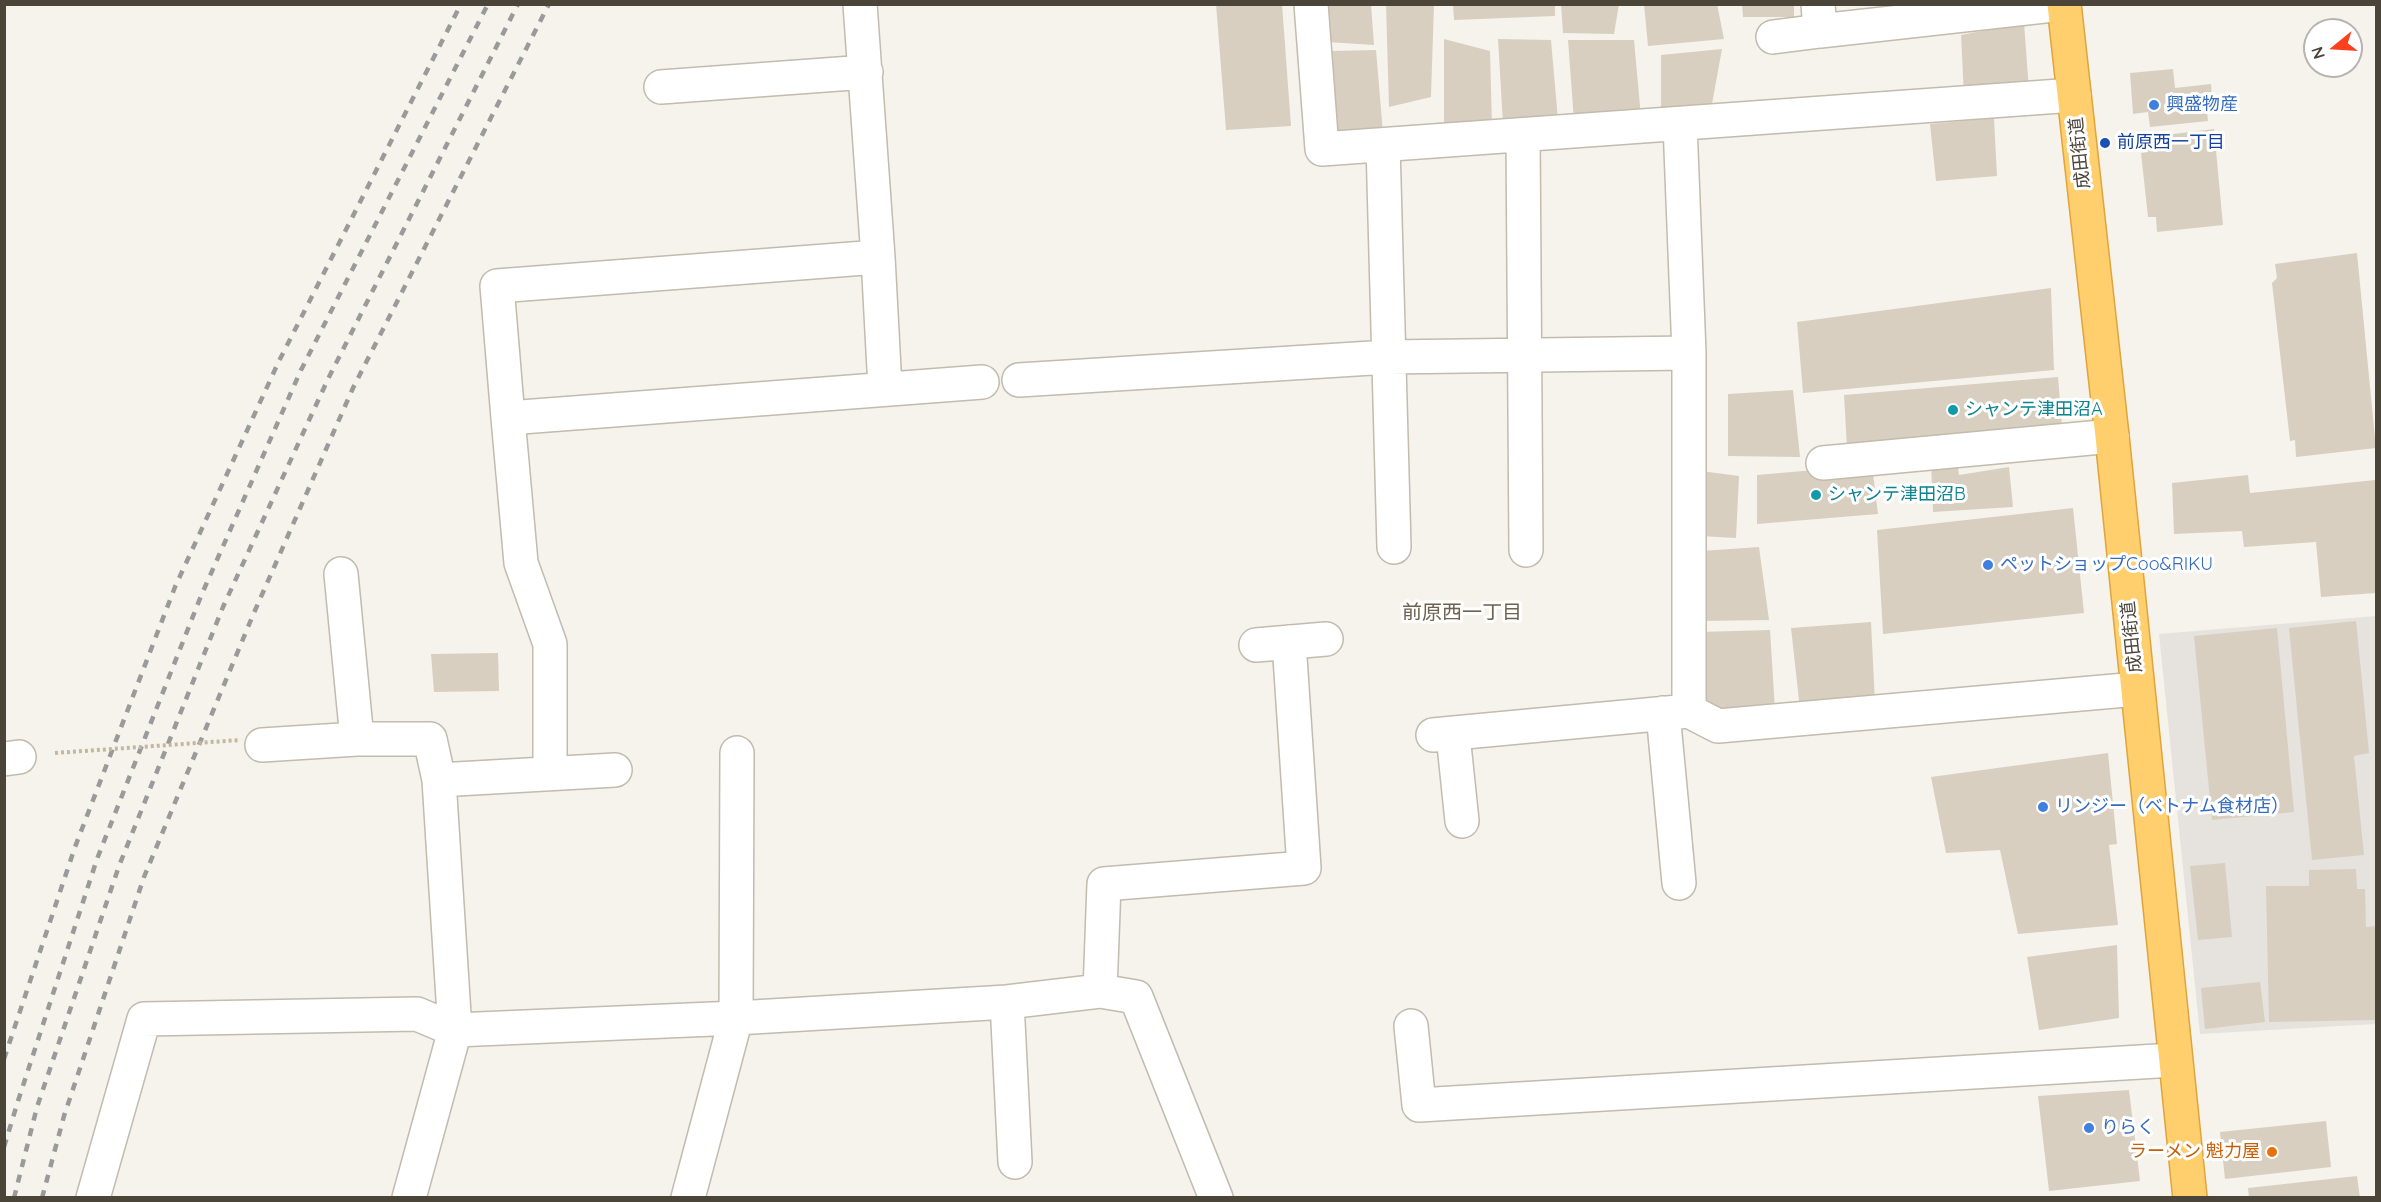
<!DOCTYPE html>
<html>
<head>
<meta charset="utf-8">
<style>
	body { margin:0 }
	#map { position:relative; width:2381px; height:1202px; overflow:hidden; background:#f6f3ec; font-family:Quicksand,sans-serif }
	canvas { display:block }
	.frame { position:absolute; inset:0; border:6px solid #4b4439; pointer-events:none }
	.north { position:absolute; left:2303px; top:18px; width:60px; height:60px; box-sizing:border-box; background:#fff; border:2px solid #b7b4b0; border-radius:50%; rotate:252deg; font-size:16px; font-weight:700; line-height:24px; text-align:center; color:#4b4439 }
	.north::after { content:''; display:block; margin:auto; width:21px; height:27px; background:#fc3f1d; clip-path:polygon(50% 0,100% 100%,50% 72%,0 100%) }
</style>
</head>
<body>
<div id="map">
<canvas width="2381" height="1202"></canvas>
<div class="frame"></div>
<div class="north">N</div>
</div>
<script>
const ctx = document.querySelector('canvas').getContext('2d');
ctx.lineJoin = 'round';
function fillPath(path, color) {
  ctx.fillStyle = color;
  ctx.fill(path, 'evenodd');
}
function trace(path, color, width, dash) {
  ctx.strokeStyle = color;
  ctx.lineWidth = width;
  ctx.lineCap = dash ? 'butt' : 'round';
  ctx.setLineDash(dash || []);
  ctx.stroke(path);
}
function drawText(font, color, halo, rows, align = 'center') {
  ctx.font = font + ' Quicksand,"Noto Sans JP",sans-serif';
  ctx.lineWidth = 6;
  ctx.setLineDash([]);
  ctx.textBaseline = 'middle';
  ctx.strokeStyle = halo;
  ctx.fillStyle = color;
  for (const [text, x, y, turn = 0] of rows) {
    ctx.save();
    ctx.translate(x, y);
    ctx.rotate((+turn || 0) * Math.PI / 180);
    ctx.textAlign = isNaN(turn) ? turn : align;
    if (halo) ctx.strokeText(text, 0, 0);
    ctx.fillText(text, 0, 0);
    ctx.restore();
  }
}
const industrial = new Path2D(`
	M2376 616V1024L2200 1034 2159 634Z`);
const building = new Path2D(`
	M1216 4H1282L1291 126 1226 130Z
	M1324 4H1371L1374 45 1327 42Z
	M1386 4H1434L1431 97 1389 107Z
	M1453 4H1555V16L1454 20Z
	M1561 4H1619L1614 34 1563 33Z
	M1644 4H1717L1724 39 1648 46Z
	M1742 4H1794V17H1743Z
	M2024 23 2029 90 1964 95 1961 35Z
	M1444 39 1490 51 1492 126 1444 127Z
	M1498 39 1551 40 1558 120 1503 124Z
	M1568 40H1634L1641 117 1574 121Z
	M1722 49 1710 115 1661 114V55Z
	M1376 50 1383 133 1336 134 1330 51Z
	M2173 69 2175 88 2211 84 2213 108 2207 110 2208 121 2150 127 2148 112 2133 114 2130 73Z
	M1994 118 1997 176 1936 181 1930 124Z
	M2214 129 2223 225 2157 232 2156 217H2148L2141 153 2148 152 2149 137Z
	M2357 253 2376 448 2296 457 2295 440 2290 441 2272 283 2277 278 2275 264Z
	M2051 288 2054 370 1803 393 1797 322Z
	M2058 377 2062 425 1847 448 1844 395Z
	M1793 390 1800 457 1728 456V394Z
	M1957 460 1959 475 2009 467 2013 507 1933 512 1931 463Z
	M1872 465 1878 514 1757 524V475Z
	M1701 471 1739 476 1736 538 1699 536Z
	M2248 475 2250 493 2375 480 2376 593 2321 597 2316 542 2244 547 2242 531 2174 534 2172 483Z
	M2073 508 2084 613 1883 634 1877 530Z
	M1759 547 1769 620 1702 621 1701 551Z
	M2356 621 2369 753 2354 756 2364 855 2312 860 2289 628Z
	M1871 622 1875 702 1800 709 1791 628Z
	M2277 628 2294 812 2212 820 2194 636Z
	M1770 630 1775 710 1709 721 1699 701 1700 632Z
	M498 653 499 691 434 692 431 654Z
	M2108 753 2117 844 2109 845 2118 925 2018 934 2000 850 1946 853 1931 777Z
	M2225 863 2232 937 2198 940 2190 866Z
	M2356 869 2357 889H2365L2366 927 2376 926V1020L2269 1022 2266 886H2309V870Z
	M2117 945 2119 1018 2039 1030 2027 957Z
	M2260 982 2265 1022 2205 1029 2201 988Z
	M2129 1090 2140 1181 2049 1191 2038 1096Z
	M2326 1121 2331 1167 2225 1179 2220 1132Z
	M2357 1176 2360 1198H2249L2248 1188Z`);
const minor = new Path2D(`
	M860 4 878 257 885 388
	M1311 4 1322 149 2074 95
	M1818 4 1820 31 2062 4
	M1773 37 1820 31
	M661 87 866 72
	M1680 124 1689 353V711
	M1523 135 1526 550
	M1383 145 1394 547
	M1019 380 1388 357 1689 353
	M508 418 497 286 878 257
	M1823 463 2112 436
	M341 574 357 739H430L439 780 455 1030 409 1198
	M1256 645 1326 639
	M1663 713 1679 883
	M1433 735 1689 711 1718 726 2137 689
	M1453 735 1462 821
	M262 745 357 739
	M4 759 19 757
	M550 773V644L521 563 508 418 982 382
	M439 780 615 770
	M1100 991 1104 884 1304 868 1289 642
	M1007 1002 1015 1162
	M1411 1026 1419 1105 2174 1060
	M93 1198 144 1019 417 1014 455 1030 736 1018 1007 1002 1100 991 1136 997 1216 1198
	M688 1198 736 1018 737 753`);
const highway = new Path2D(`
	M2064 4 2112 436 2190 1198`);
const rail = new Path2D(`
	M4 1059 75 847 175 587 279 361 461 4
	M4 1147 18 1101 97 859 201 596 301 370 488 4
	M14 1198 37 1107 119 866 223 607 328 379 518 4
	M42 1198 64 1116 144 877 253 615 353 388 549 4`);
const pathBridge = new Path2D(`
	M55 753 240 740`);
const markers = [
	[2154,105,6,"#3f7fe0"],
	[2105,143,6,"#1a4fb4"],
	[1953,410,6,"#0f9aa8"],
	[1816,495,6,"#0f9aa8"],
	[1988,565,6,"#3f7fe0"],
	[2043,807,6,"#3f7fe0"],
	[2089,1128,6,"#3f7fe0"],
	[2272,1152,6,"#e8710a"]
];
const shopNames = [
	["興盛物産",2166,105],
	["ペットショップCoo&RIKU",2000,565],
	["リンジー（ベトナム食材店）",2055,807],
	["りらく",2101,1128]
];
const transitNames = [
	["前原西一丁目",2117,143]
];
const streetNames = [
	["成田街道",2080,153,-96],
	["成田街道",2132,637,-96]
];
const cultureNames = [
	["シャンテ津田沼A",1965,410],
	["シャンテ津田沼B",1828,495]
];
const foodNames = [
	["ラーメン 魁力屋",2260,1152]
];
const neighbourhoodNames = [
	["前原西一丁目",1462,613]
];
fillPath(industrial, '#e6e2dd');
fillPath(building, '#d8cfc1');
trace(minor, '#c2bbae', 36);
trace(highway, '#e0a43c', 36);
trace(minor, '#fff', 33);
trace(highway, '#ffcf6e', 33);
trace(rail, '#9a9a9a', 4.5, [8, 8]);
trace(pathBridge, '#c4b79f', 4, [3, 3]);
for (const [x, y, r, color] of markers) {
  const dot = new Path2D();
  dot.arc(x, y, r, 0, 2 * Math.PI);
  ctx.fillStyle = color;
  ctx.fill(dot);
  trace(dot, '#fff', 2);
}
drawText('18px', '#366cbe', '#fff', shopNames, 'left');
drawText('18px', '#164399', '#fff', transitNames, 'left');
drawText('18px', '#4b4439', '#fff', streetNames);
drawText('18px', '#0d838f', '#fff', cultureNames, 'left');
drawText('18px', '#c56008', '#fff', foodNames, 'right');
drawText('20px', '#6e6250', '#fff', neighbourhoodNames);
</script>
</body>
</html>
